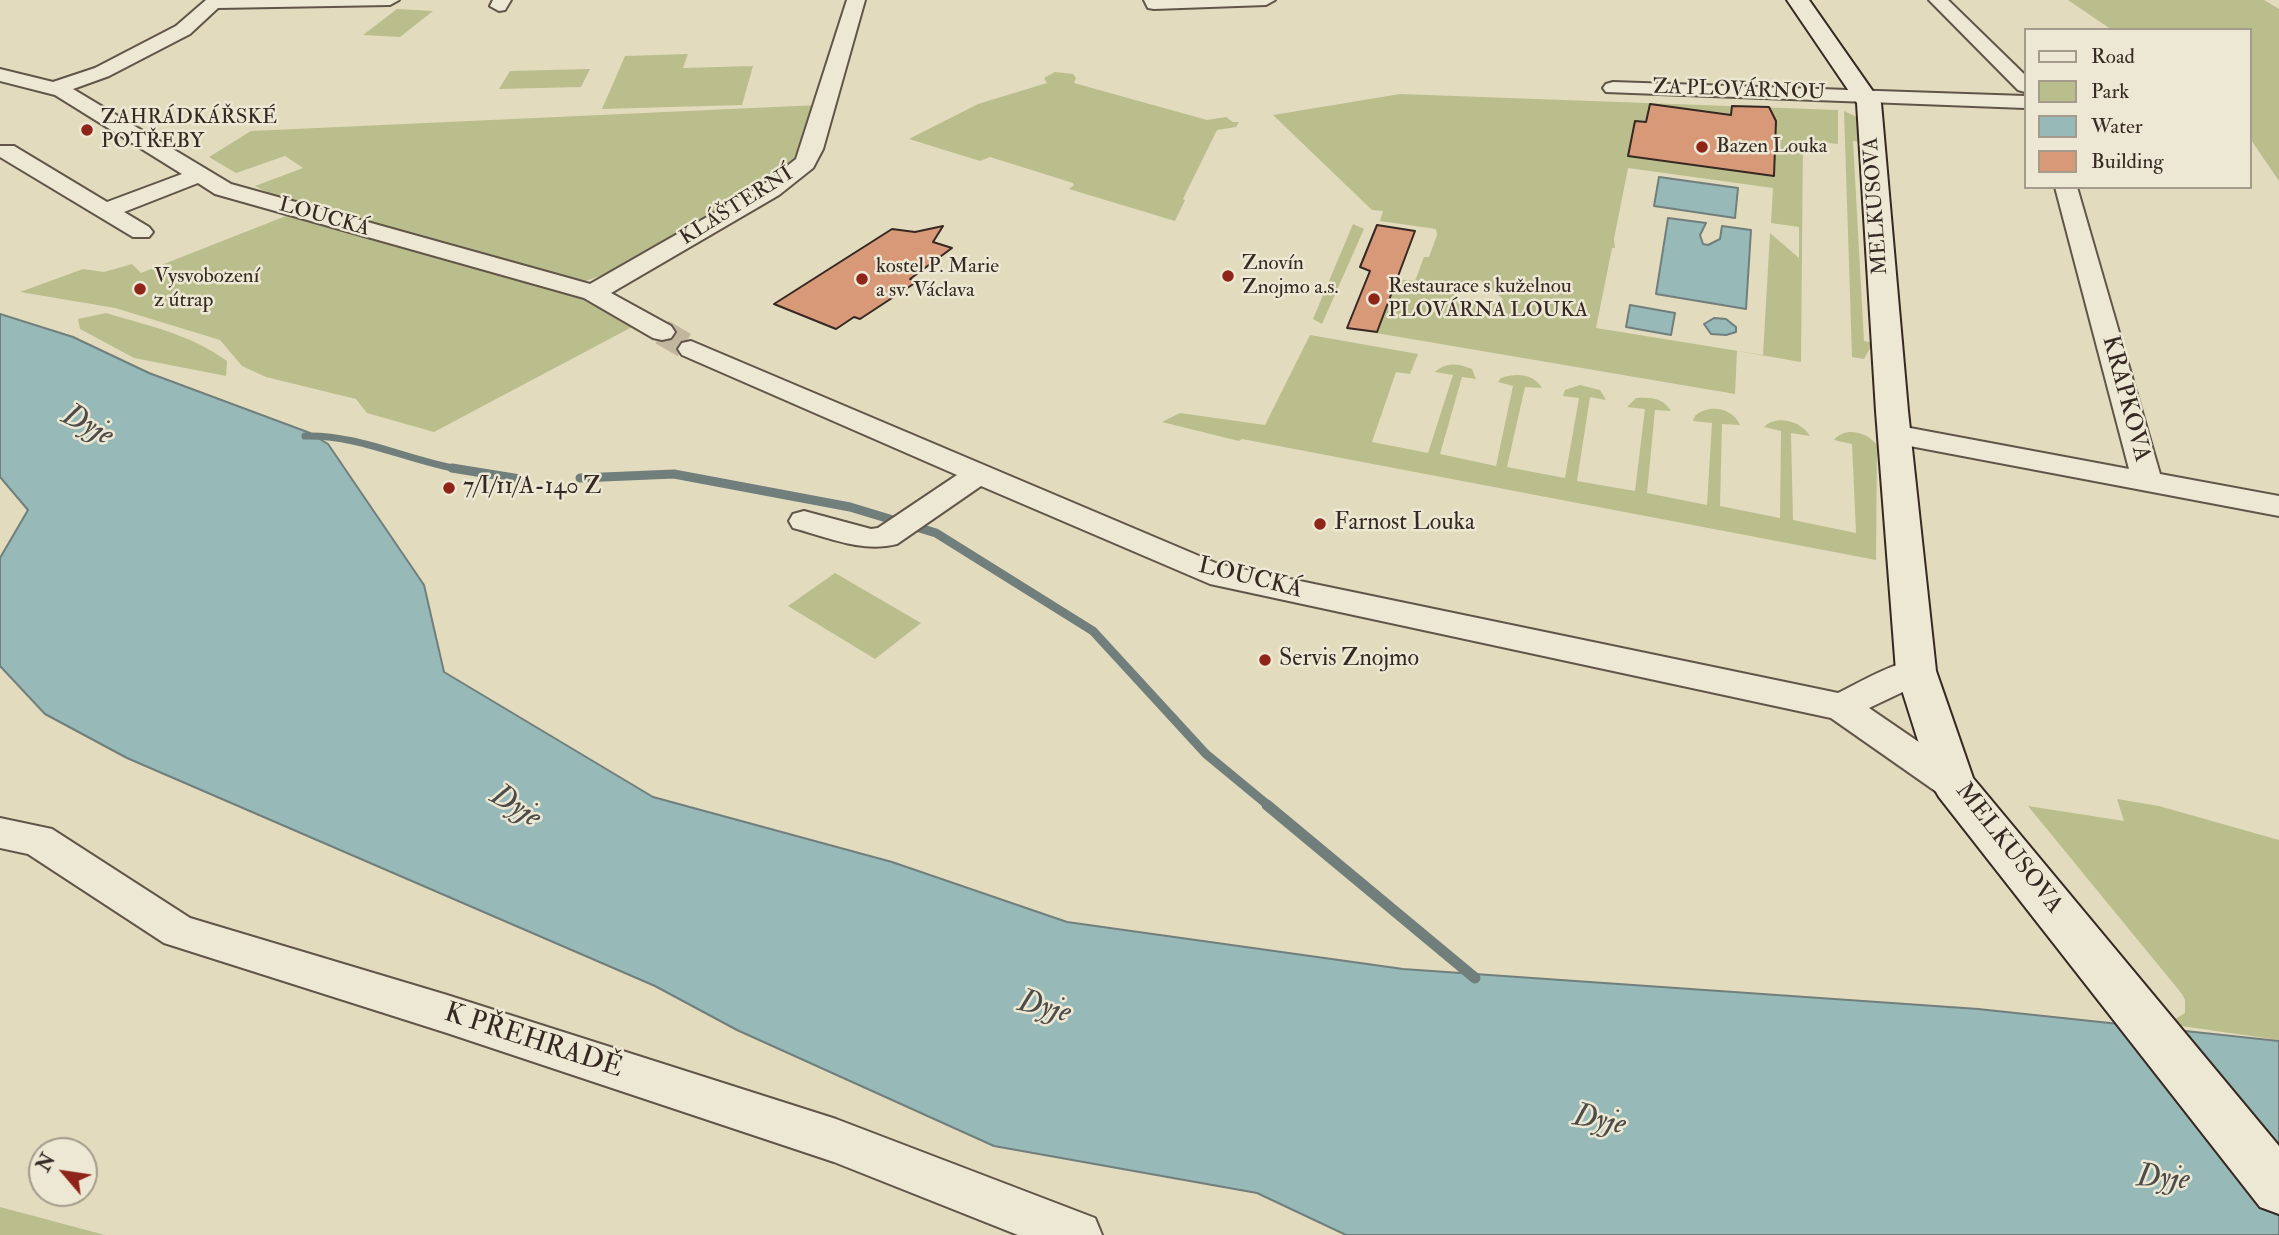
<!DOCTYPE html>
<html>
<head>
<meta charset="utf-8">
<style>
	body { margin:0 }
	#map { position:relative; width:2279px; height:1235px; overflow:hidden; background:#e3dbbd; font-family:"IM FELL Double Pica",serif }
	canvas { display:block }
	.legend { position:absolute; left:2024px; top:28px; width:228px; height:161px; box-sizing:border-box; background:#ede8d4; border:2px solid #a49b8d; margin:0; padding:9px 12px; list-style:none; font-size:21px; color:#362822 }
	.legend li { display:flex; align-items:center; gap:14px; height:35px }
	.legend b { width:35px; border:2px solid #a49b8d }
	.north { position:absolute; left:28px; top:1137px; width:70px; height:70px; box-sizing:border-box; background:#ede8d4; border:2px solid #a49b8d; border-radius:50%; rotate:299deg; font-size:19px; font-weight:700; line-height:28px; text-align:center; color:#362822 }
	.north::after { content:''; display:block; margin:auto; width:24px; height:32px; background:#8f2418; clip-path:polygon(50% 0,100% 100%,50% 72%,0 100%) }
</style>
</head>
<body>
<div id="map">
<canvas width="2279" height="1235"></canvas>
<ul class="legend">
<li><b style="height:9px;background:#ede8d4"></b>Road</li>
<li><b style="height:19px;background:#babe8d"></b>Park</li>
<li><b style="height:19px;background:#97b9b8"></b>Water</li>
<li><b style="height:19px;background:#d79978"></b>Building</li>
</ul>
<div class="north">N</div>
</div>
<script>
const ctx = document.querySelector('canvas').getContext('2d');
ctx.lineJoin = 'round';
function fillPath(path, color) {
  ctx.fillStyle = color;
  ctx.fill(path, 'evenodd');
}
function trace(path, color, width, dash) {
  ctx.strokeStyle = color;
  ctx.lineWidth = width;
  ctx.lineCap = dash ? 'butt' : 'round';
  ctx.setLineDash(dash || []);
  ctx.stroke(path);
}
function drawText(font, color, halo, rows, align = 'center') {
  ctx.font = font + ' "IM FELL Double Pica",serif';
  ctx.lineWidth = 5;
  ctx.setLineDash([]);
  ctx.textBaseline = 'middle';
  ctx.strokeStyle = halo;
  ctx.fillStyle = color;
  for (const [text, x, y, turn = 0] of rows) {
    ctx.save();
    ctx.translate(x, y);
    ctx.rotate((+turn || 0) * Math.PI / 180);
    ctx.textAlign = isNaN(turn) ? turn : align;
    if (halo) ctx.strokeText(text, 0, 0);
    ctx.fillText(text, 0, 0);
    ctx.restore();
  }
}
const green = new Path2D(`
	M2068 0H2264L2279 9V181L2249 137V30H2112Z
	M397 9 433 11 400 37 363 35Z
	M688 54 683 68 753 66 742 105 602 109 625 56Z
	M590 69 581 87 499 89 510 71Z
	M1055 72 1073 74 1076 78 1074 83 1207 120 1226 117 1233 122H1239L1236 127 1217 130 1183 199 1185 200 1175 221 1069 189 1074 185 1073 183 990 157 980 161 909 139 978 104 1047 83 1044 78Z
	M1400 94 1838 110V144L1803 140 1801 362 1737 351 1735 394 1376 333 1397 279 1415 281 1424 257H1429L1437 235 1436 229 1380 221 1383 211 1372 210 1273 115ZM1628 168 1773 188 1771 223 1799 227V258L1770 233 1763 355 1596 328 1612 248H1615L1614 239ZM1480 280 1503 299 1500 303 1457 298 1453 293 1472 281Z
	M818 105 797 162 780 176 616 271 585 281 276 197 255 186 303 168 285 156 236 173 209 157 251 131Z
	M1844 111 1857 117 1861 142 1853 141 1864 341 1873 343 1864 359 1852 357Z
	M291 214 580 298 632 327 434 432 367 413 356 399 266 377 242 366 220 340 115 308 20 292 83 269 104 272 132 264 141 273Z
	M1353 224 1364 229 1322 324 1313 319Z
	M106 313C149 326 190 334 227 361L226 376 134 358 80 329 78 319Z
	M1310 335 1418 354 1410 374 1396 372 1372 442 1428 453 1453 375 1435 372C1447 361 1459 364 1472 369L1476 379 1462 377 1440 454 1496 466 1513 386 1498 382 1501 378C1516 373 1533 373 1542 388L1525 387 1507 467 1565 478 1579 398 1563 396 1565 390 1580 385 1600 390 1606 400 1590 397 1577 481 1635 491 1645 409 1627 407 1636 398C1650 397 1664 398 1671 411L1655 410 1647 493 1707 505 1712 423 1693 421 1695 416C1708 404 1732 407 1740 425L1722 424 1720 506 1780 518 1781 431 1764 427C1776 414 1802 421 1810 436L1791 433 1793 520 1856 533 1852 444 1834 440C1845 426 1867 432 1877 445L1876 560 1242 439 1239 441 1162 422 1180 413 1265 425Z
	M835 573 921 623 875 659 788 606Z
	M2117 799 2159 806 2279 840V1040L2167 1024 2185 1013V1000L2182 994 2028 806 2124 821Z
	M0 1207 105 1235H0Z`);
const water = new Path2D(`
	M1659 177 1738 188 1735 218 1654 206Z
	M1668 218 1706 223 1700 235 1703 244 1708 245 1720 239 1722 226 1751 230 1746 309 1656 294Z
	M1630 305 1675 313 1671 335 1626 327Z
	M0 314 73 337 149 373 310 433 328 444 424 585 444 672 653 797 892 862 1067 922 1403 969 1978 1009 2279 1041V1235H1346L1257 1193 994 1146 737 1030 655 986 127 758 45 714 0 666V558L28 510 0 477Z
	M1714 318 1726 319 1736 327V332L1726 335 1711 334 1704 324Z`);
const streamFar2 = new Path2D(`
	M305 436C358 434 411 462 463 470`);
const streamFar1 = new Path2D(`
	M452 468 520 479
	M580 478 674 474 850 507 936 533 1093 631 1206 754 1269 806`);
const stream = new Path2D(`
	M1267 805 1475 978`);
const building = new Path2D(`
	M1650 104 1731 115 1732 106 1769 107 1776 121 1774 176 1628 156 1635 121 1646 122Z
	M1377 225 1415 231 1377 332 1347 328 1370 271 1360 267Z
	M943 226 933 242 952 248 910 279 918 281 860 319 854 317 836 329 774 304 892 229 915 232Z`);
const streetTunnel = new Path2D(`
	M662 332 691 349`);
const street = new Path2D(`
	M206 0H399L390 5 218 8 190 34 109 76 73 89 231 184 590 284 763 185 796 159 847 0H865L823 149 813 168 779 195 611 293 671 326 675 332 671 338 662 340 653 338 584 298 215 194 198 183 124 212 149 227 153 232 149 237H133L0 157V146H14L107 202 182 174 55 95 0 81V69L53 82 95 68 176 26Z
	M493 0H511L505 10 499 11 490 6Z
	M1144 0H1275L1266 5 1154 9 1148 8Z
	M1929 0H1948L2025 75V92L2018 90Z
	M1613 82 2025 96V108L1606 92 1603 88 1606 84Z
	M2055 187H2077L2160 474 2279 496V516L1894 443 1884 440 1880 434 1884 428 1894 425 2129 469Z
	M691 341 1218 564 1838 693C1862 682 1903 655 1928 662L1933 671 1928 680 1869 708 1967 775 1973 785 1967 795 1954 799 1941 795 1831 718 1210 584 981 486 897 544C862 553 827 537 793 528L789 521 793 514 804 511 871 529 878 528 957 475 682 355 678 349 682 343Z
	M0 818 52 829 190 918 447 995 836 1119 1095 1218 1102 1235H1018L834 1162 447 1033 164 943 28 854 0 848Z`);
const secondary = new Path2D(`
	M1787 0H1809L1881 103 1908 411 1936 671 1973 778 2279 1146V1214L2260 1207 1939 797 1932 785 1896 671 1876 411 1857 103Z`);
const markers = [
	[87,130,7,"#8f2418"],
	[1702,147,7,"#8f2418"],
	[1228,276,7,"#8f2418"],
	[862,279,7,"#8f2418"],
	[140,289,7,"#8f2418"],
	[1374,299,7,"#8f2418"],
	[449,488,7,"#8f2418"],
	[1320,524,7,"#8f2418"],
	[1265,660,7,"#8f2418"]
];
const farStreetnames = [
	["ZA PLOVÁRNOU",1739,91,2],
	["MELKUSOVA",1877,206,-94],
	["KLÁŠTERNÍ",737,207,-32],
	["LOUCKÁ",324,218,16]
];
const farPoinames = [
	["ZAHRÁDKÁŘSKÉ",101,118],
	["POTŘEBY",101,142],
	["Bazen Louka",1716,147],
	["Znovín",1242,264],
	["Znojmo a.s.",1242,288],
	["kostel P. Marie",876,267],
	["a sv. Václava",876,291],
	["Vysvobození",154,277],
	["z útrap",154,301],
	["Restaurace s kuželnou",1388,287],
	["PLOVÁRNA LOUKA",1388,311]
];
const streetNames = [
	["KRAPKOVA",2125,399,75],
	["LOUCKÁ",1250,579,14],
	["MELKUSOVA",2008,849,52]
];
const poiNames = [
	["7/I/11/A-140 Z",463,488],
	["Farnost Louka",1334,524],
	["Servis Znojmo",1279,660]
];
const nearStreetnames = [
	["K PŘEHRADĚ",533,1042,18]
];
const nearWaternames = [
	["Dyje",87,427,28],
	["Dyje",515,808,32],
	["Dyje",1044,1009,14],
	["Dyje",1599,1122,11],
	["Dyje",2163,1180,4]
];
fillPath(green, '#babe8d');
fillPath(water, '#97b9b8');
trace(water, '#707f7c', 2);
trace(streamFar2, '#707f7c', 7);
trace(streamFar1, '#707f7c', 9);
trace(stream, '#707f7c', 11);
fillPath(building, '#d79978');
trace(building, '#362822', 2);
trace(streetTunnel, '#c0b79e', 26, [26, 13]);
trace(street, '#615549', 4);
trace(secondary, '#362822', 4);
fillPath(street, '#ede8d4');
fillPath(secondary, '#ede8d4');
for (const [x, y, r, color] of markers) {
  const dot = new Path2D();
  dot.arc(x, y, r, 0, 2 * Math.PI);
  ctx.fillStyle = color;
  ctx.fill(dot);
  trace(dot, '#ede8d4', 2.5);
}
drawText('21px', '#362822', '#ede8d4', farStreetnames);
drawText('21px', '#362822', '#ede8d4', farPoinames, 'left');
drawText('24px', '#362822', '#ede8d4', streetNames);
drawText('24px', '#362822', '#ede8d4', poiNames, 'left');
drawText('28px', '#362822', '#ede8d4', nearStreetnames);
drawText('italic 32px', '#4e4c48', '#ede8d4', nearWaternames);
</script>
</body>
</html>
